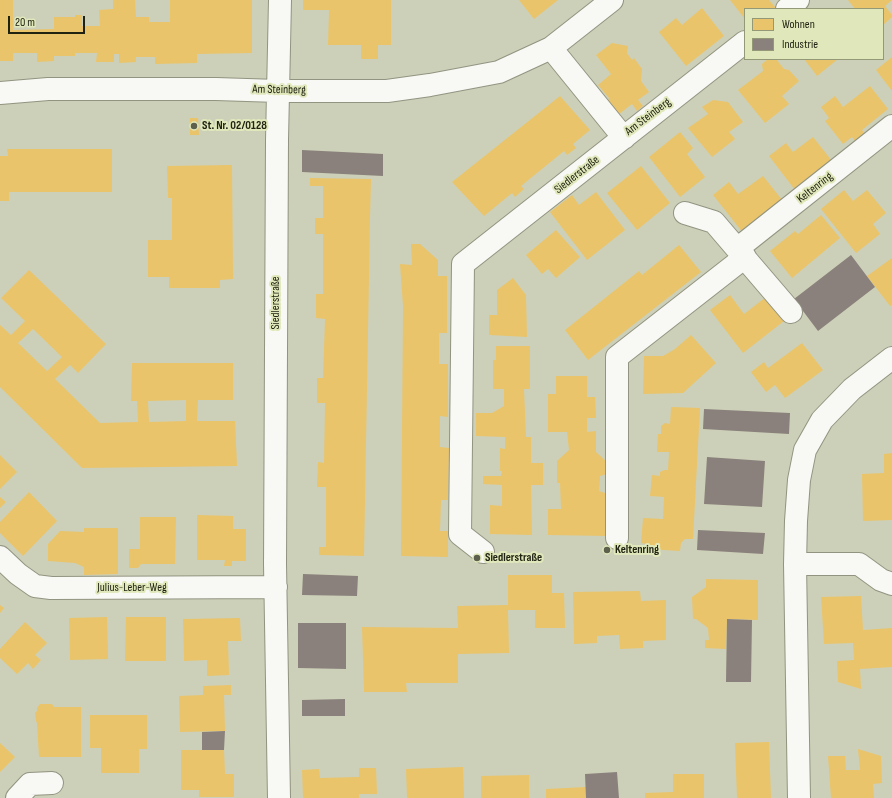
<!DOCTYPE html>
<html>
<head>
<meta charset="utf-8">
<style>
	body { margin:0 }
	#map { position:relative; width:892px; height:798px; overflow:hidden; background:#cdd0b8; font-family:"Sofia Sans Condensed",sans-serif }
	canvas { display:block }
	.legend { position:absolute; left:744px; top:8px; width:140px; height:52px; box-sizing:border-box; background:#e0e8bb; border:1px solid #939977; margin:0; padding:5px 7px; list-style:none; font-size:12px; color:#202312 }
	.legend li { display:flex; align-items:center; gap:8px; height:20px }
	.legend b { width:20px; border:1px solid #939977 }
	.scale { position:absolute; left:8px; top:16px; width:77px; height:18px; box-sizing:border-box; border:2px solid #202312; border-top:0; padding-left:5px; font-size:12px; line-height:14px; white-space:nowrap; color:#202312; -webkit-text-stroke:3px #e0e8bb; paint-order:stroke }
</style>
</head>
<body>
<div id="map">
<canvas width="892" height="798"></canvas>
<ul class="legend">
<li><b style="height:11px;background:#e9c46a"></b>Wohnen</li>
<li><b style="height:11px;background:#8a817c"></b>Industrie</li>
</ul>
<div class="scale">20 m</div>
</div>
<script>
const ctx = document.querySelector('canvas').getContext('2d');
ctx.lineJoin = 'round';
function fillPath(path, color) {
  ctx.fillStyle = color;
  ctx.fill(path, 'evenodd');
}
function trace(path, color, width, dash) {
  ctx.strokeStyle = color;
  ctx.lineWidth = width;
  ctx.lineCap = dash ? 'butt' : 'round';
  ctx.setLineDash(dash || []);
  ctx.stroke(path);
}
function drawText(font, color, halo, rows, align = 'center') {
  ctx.font = font + ' "Sofia Sans Condensed",sans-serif';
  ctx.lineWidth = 4;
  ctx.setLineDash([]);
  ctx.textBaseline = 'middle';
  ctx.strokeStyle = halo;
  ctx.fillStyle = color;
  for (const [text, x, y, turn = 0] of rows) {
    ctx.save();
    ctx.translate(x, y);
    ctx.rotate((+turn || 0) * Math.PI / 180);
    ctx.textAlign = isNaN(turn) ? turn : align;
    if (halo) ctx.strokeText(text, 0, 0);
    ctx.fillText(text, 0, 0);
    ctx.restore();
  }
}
const homes = new Path2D(`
	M0 0H13V30L54 29V17H75V15H82V26H100L99 10 113 9V0H135L136 17H149V22H170V0H252V53L197 54V63L155 64V57H136V62L119 63V54H114V62H96L97 53H75V56H54V61L37 62V53H13V61H0Z
	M303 0H391V45H378V59H361V45H328L329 10H303Z
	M519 0H558L534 19Z
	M730 0H769L776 8 775 9H745V19Z
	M848 0H892L885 6 892 15V17L883 25V9H855Z
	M702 8 724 36 686 66 659 32 676 18 682 25Z
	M612 43 628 46 627 53 632 60 634 58 642 69 641 81 649 92 638 100 643 106 637 111 632 104 614 118 606 109 609 98 598 85 611 74 596 55Z
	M892 57V91L876 70Z
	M768 59H776L784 69 789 70 799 81 782 96 789 104 765 123 738 90 763 71 762 64Z
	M804 59H838L817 76Z
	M870 86 888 109 862 130 869 139 859 146 852 137 843 144 825 121 829 118 821 107 835 96 843 107Z
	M560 96 590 130 573 144 576 148 567 155 564 151 521 186 524 189 515 197 512 193 484 216 452 182Z
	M713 100 728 102 743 122 729 132 735 139 712 157 688 128 708 114 702 107Z
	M190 118H198L199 135H190Z
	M680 132 693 148 687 154 705 177 680 197 649 157Z
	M813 137 832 161 795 190 769 156 786 143 793 152Z
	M7 149H112V192H9V201H0V156H8Z
	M232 165 233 279 220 280V288H169V277H148V240H172V198H168L167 166Z
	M641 166 670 203 637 230 607 193Z
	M763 176 787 206 747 238 713 195 729 182 738 194Z
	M310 178 371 179 370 219 364 556 319 555V547H326V487H317L318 462 324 463 325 403H317V378H323L325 319 316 318V294H323V234H315V218H323V186H310Z
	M844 190 853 201 867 190 886 213 873 224 880 234 856 253 821 209Z
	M596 192 625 230 587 260 550 212 572 195 579 205Z
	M821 215 840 238 792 278 770 251 795 231 798 234Z
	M556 230 580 257 556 278 548 269 542 274 526 255Z
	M411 244H420L438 260V276H447V333H439V364H448V417L440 416V447L449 448 448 500H441L440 531H448V557L401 556 403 306 400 264 412 265Z
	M679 245 701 272 588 360 565 330 639 271 642 275Z
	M892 258V305L890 306 867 276Z
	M29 270 106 344 78 373 70 365 55 379 100 423 138 422 137 401H131L132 363H233V400H198L197 421H235L237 466 82 468 0 387V325L11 335 25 321 1 298ZM33 329 62 357 47 371 18 343ZM186 400V421L149 422 148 401Z
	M513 278 526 295 527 337 489 335V315H497V290Z
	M730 295 744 314 766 297 784 321 743 353 710 310Z
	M691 335 716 363 683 393 643 394 644 356H663L675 349Z
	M802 343 823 370 785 398 775 385 766 392 751 372 764 362 768 368Z
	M496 346H530V389H524L526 437H531V463H543V485H531L532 535 490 534V505L502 506V485L483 484V476H501L502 471H500V448L505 449V437L476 436V413H492L504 406V389H493V360H496Z
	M556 376H587V397H595L596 418H587V432L596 431V452L607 462V474L600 476 599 491 608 494 609 536 548 535V509H561L560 483H557V461L569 450 567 432H548V394H556Z
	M671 407 700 408 693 539H685L681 543 680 551 647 549 646 544 641 543 643 518 663 519 664 497 650 496 652 475 660 476V472L664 470H668L669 452H657L658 434H661V426L665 423 670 424Z
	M892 453V520L863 521 862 474 884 473V454Z
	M0 455 17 472 0 489Z
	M29 492 57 521 23 556 0 533V522Z
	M0 497 6 502 0 508Z
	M197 515 233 516V529H246V561H232V566H224L225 560H197Z
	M140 517H176L175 564H141L138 568H129V549H140Z
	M84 528H118V574L84 575V567L75 563 48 561V544L60 531 84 532Z
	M508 575H552V593H564L565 628H535V610H508L509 653 458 654V683H406L407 692H364L362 627 458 628 457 606 508 605Z
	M706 579 758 580V620L727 619 726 649 705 648V640H709L708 628 696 619H693L692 597 706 587Z
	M640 591 641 601 666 600V640L643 641V648L620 649 619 635 597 636V643L574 644 573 592Z
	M861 596 863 630 892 628V667L860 669 861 689 838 682 837 661 854 660 853 643 824 644 821 597Z
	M0 605 4 608 0 613Z
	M107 617 108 659 70 660 69 618Z
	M126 617H166V661H125Z
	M240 618 241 641H228L229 675 207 676V660L184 661 183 619Z
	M25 622 47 643 35 655 41 660 33 669 28 663 17 674 0 658V649Z
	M231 685V695H224L225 731 180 732 179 696 203 695V686Z
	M40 704H52L54 707H81V757H39L37 723 36 721 35 713 37 711V708Z
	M90 715H147V749H139V773H101V748H90Z
	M769 742 771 798H737L735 743Z
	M0 743 15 757 0 772Z
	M858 749 881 756 882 783 873 784 874 798H831L828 756H845L846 770H860Z
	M181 750H224L225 774H234V797H199V790H181Z
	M463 767 464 798H407L406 769Z
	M359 768H376L377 794H359V798H303L302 770 319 769 320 778 359 777Z
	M673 774H704V798H645V793L673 792Z
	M529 775V798H481V776Z
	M586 787V798H546V789Z`);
const industry = new Path2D(`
	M302 150 383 154V176L302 172Z
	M851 255 875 287 818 331 794 299Z
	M704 409 790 413 789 434 703 429Z
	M707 457 765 461 762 507 704 504Z
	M698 530 765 533 763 554 697 550Z
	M303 574 358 576 357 596 302 595Z
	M727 619 752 620 751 682H726Z
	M298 623H346V669L298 668Z
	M345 699V716H302V700Z
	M225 731 224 750H202V732Z
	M617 772 619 798H586L585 774Z`);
const minor = new Path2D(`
	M787 9 798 0
	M551 48 624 138
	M0 93 48 89H216L278 91H387L430 85 499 72 551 48 612 0
	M685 213 714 222 791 312
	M737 249 892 126
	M617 538V357L745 257
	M483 552 460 534 463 264 745 42
	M0 557 18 574 35 586 51 588 276 587
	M795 564H859L881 580 892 584
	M17 798 30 784 52 783
	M279 798 275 564 277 140 280 0
	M799 798 795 564 796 521 799 480 805 450 822 420 852 389 892 358`);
const markers = [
	[194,126,4,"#5d604c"],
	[607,550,4,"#5d604c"],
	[477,558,4,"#5d604c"]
];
const streetNames = [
	["Am Steinberg",279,90,1],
	["Am Steinberg",648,117,-37],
	["Siedlerstraße",577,175,-38],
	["Keltenring",815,188,-38],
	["Siedlerstraße",276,303,-90],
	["Julius-Leber-Weg",132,588]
];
const poiNames = [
	["St. Nr. 02/0128",202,126],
	["Keltenring",615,550],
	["Siedlerstraße",485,558]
];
fillPath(homes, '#e9c46a');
fillPath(industry, '#8a817c');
trace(minor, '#929481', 24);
trace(minor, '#f8f8f4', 22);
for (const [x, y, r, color] of markers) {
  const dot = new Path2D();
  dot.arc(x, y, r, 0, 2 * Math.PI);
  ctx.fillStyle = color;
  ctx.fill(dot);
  trace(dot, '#e0e8bb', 1.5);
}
drawText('12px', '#202312', '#e0e8bb', streetNames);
drawText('bold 12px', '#202312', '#e0e8bb', poiNames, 'left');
</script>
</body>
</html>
